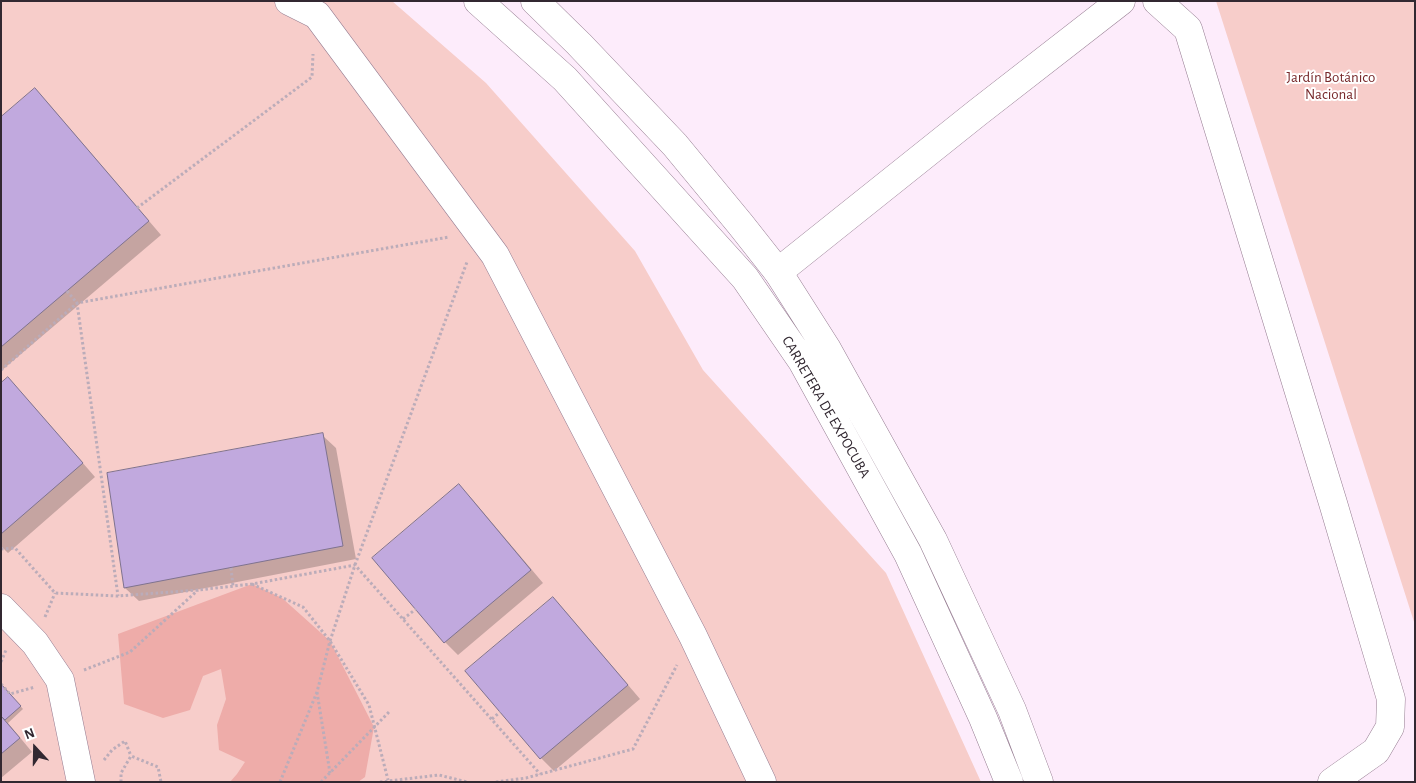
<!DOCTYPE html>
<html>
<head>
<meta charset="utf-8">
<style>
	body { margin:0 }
	#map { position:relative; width:1416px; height:783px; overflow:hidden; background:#fdecfb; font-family:"Alegreya Sans",sans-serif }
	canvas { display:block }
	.frame { position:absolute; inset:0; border:2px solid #322831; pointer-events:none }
	.north { position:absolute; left:10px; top:723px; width:50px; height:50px; -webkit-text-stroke:4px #fff; paint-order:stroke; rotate:339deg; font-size:14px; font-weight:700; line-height:20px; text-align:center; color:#322831 }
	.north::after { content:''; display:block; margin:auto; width:18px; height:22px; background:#322831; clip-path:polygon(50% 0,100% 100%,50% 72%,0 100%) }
</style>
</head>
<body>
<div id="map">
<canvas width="1416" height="783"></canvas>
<div class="frame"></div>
<div class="north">N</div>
</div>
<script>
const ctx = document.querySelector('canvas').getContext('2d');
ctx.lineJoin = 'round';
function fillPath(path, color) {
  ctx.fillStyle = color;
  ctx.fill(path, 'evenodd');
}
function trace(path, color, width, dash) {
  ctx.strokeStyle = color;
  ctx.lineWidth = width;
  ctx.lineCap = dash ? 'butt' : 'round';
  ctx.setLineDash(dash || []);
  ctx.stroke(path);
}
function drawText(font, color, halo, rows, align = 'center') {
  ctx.font = font + ' "Alegreya Sans",sans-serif';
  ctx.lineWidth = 4;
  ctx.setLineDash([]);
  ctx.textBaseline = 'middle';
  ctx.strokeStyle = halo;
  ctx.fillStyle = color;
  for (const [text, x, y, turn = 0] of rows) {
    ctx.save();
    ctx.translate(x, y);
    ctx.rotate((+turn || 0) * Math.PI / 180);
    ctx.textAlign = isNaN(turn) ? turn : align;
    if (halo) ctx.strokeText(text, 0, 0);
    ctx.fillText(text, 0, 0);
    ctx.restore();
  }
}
const green = new Path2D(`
	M1 1H392L486 83 635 251 703 370 886 573 981 782H1Z
	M1216 1H1415V625Z`);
const forest = new Path2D(`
	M252 584 282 598 330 641 374 727 365 777 358 782H230L237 774 245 762 219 750 217 725 226 699 221 669 203 676 190 710 163 718 124 704 118 634Z`);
const shadow = new Path2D(`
	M35 90 48 103 161 235 1 371V118Z
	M1 385 21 392 95 477 8 553 1 546Z
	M322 435 336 448 356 559 139 601 125 588Z
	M459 486 472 499 543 583 458 655 445 642Z
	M553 598 566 612 640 699 554 771 541 758Z
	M1 685 23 709 8 723 32 752 1 778Z`);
const building = new Path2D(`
	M35 88 149 221 1 347V117Z
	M8 377 83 463 1 534V383Z
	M323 433 343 546 124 588 107 473Z
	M459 484 531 570 444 643 372 558Z
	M553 597 628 685 540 759 465 671Z
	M1 684 21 706 5 720 1 716Z
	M1 716 20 738 1 754Z`);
const path = new Path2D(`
	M137 208 312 77 313 54
	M67 291 77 303 118 596
	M1 370 77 303 449 237
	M1 549 15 548 55 593 118 596 198 590 252 584 355 565 540 774
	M231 568 233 586
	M252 584 303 607 330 641 369 705 388 780
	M45 617 55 593
	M403 619 416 609
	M1 662 6 650
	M84 670 130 652 198 590
	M1 684 10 694 35 687
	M317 692 330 773
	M492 719 500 712
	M104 760 112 750 125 741 131 756
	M121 782V773L131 756 158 767 161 782
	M280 782 317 692 330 641 355 565 467 262
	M321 782 389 712
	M380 782 439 775 467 782
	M496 782 526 778 633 749 677 665`);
const minor = new Path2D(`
	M289 1 317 15 495 255 693 636 762 782
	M1157 1 1188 29 1333 503 1391 699 1390 727 1376 751 1332 782
	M778 272 977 113 1121 1
	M1 608 35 643 60 680 81 782`);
const major = new Path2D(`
	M478 1 565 79 745 278 802 361 908 554 983 718 1009 782
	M535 1 579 44 675 145 741 225 778 272 827 349 933 540 1012 710 1039 782`);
const parkNames = [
	["Jardín Botánico",1331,77],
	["Nacional",1331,94]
];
const streetNames = [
	["CARRETERA DE EXPOCUBA",826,407,60]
];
fillPath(green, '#f7cdca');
fillPath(forest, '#eeaca9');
fillPath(shadow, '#0003');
fillPath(building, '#c1a9de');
trace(building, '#7f738f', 1);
trace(minor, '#967d92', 29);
trace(major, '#967d92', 29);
trace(path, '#bbacb9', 3, [2.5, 2.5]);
trace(minor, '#fff', 28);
trace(major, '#fff', 28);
drawText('15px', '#77292b', '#fff', parkNames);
drawText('15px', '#322831', '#fff', streetNames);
</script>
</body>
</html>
